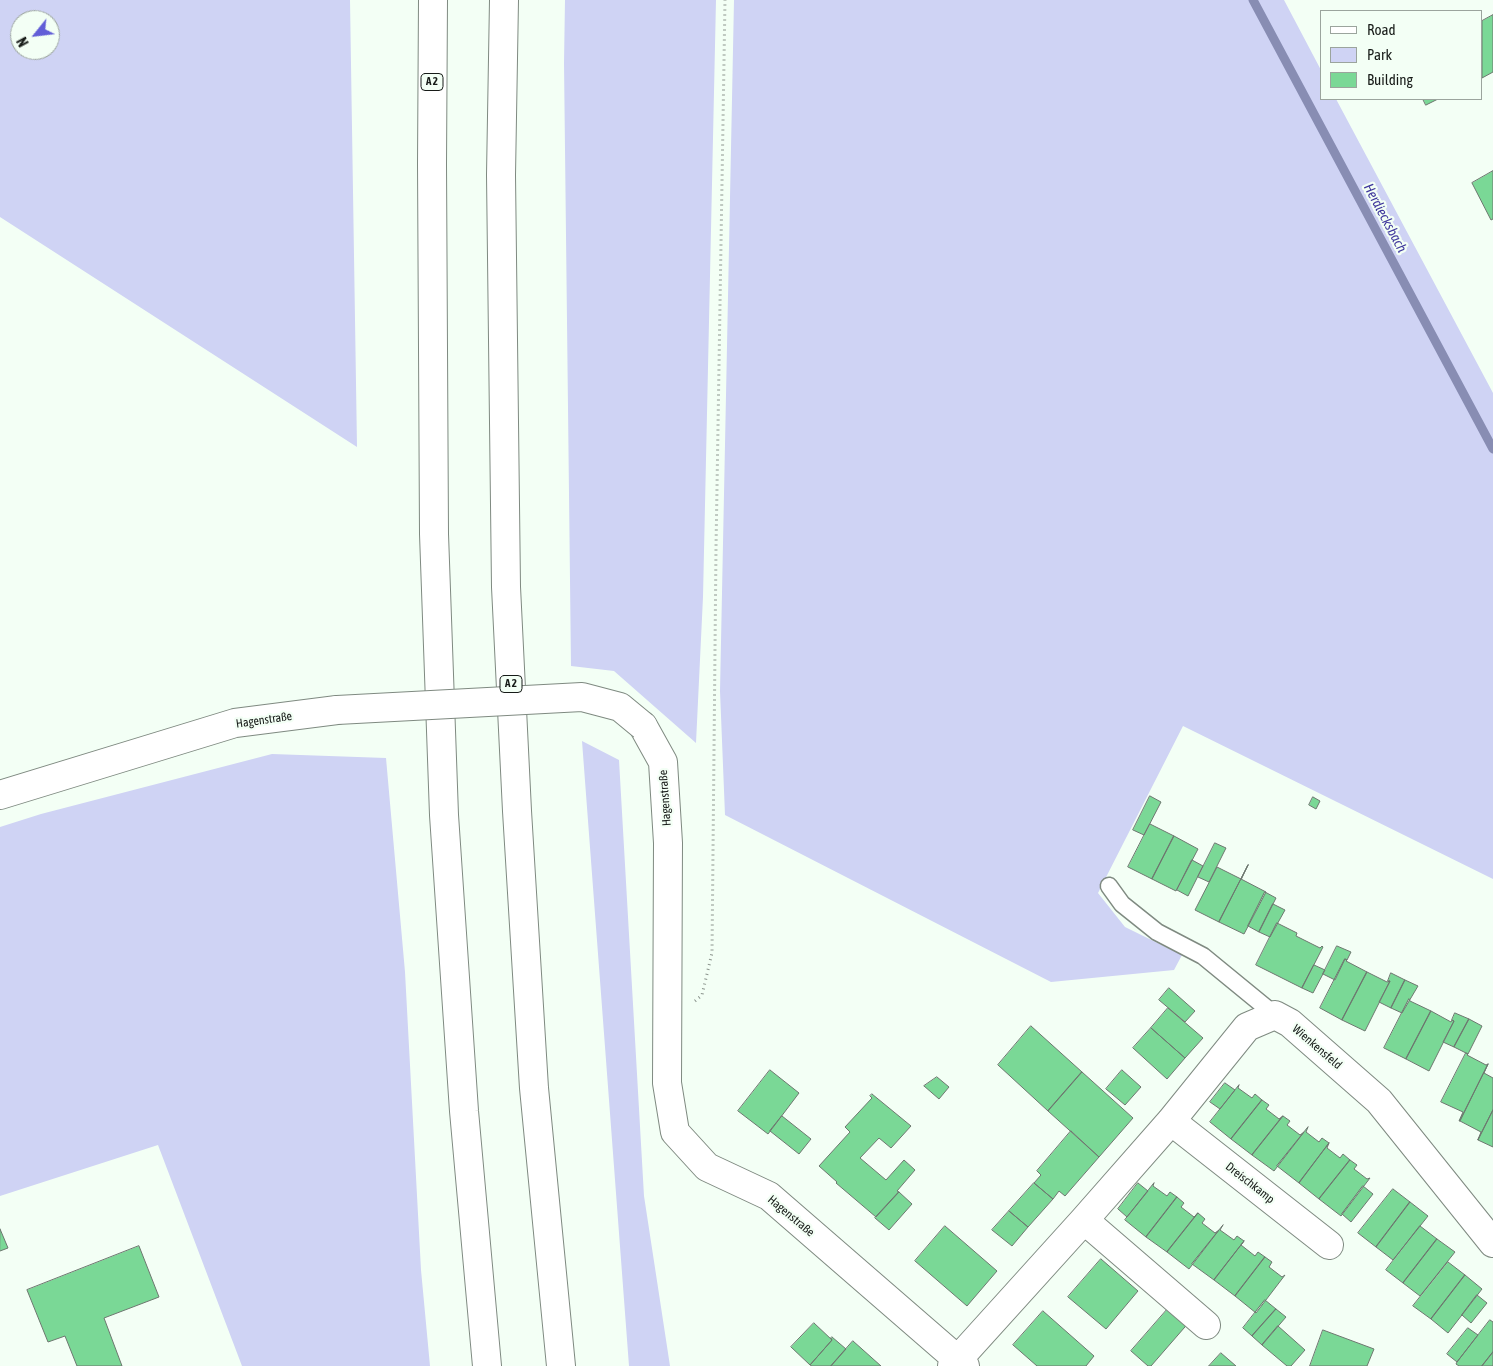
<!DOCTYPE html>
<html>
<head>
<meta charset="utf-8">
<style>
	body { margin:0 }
	#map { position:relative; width:1493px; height:1366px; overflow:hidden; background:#f3fff5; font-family:"Asap Condensed",sans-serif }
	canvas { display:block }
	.legend { position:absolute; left:1320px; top:10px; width:162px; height:90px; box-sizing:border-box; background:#f3fff5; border:1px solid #9ba49d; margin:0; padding:6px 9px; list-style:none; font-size:15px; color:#171b18 }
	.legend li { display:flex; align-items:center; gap:10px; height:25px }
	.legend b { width:25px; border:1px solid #9ba49d }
	.north { position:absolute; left:10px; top:10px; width:50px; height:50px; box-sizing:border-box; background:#f3fff5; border:1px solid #9ba49d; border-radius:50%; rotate:241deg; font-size:14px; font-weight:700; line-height:20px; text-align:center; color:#171b18 }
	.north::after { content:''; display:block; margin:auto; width:18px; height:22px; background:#625ed7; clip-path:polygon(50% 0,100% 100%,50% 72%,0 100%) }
</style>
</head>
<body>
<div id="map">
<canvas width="1493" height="1366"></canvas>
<ul class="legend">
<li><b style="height:6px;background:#fff"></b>Road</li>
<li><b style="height:14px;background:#cfd3f4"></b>Park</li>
<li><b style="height:14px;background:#7ad896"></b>Building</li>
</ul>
<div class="north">N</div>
</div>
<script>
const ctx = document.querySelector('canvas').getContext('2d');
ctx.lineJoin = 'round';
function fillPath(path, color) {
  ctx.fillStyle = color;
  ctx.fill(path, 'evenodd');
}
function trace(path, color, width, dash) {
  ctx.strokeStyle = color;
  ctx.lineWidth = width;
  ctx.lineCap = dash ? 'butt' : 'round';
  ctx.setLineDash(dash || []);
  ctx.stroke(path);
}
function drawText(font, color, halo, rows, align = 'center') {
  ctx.font = font + ' "Asap Condensed",sans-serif';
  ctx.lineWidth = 4.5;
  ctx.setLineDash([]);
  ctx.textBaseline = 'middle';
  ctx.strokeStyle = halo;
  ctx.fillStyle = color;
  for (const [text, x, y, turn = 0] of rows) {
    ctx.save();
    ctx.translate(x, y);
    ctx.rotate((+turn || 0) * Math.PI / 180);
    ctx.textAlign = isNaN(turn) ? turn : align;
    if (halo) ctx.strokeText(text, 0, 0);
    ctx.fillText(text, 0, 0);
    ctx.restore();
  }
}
const green = new Path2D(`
	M0 0H350L357 447 0 217ZM20 20H50V50H20Z
	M565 0H716L703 597 696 743 614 671 571 666 564 63Z
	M734 0H1284L1322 72V99H1336L1493 393V879L1183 726 1098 893 1125 927 1182 955 1174 970 1051 982 725 815 720 691Z
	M582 741 619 760 644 1196 670 1366H629Z
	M272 754 386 758 405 972 421 1270 430 1366H242L158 1145 0 1196V827L41 814Z`);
const stream = new Path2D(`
	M1253 0 1493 449`);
const building = new Path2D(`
	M1493 15V72L1482 78V21Z
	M1423 99H1438L1426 105Z
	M1493 171V219L1491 220 1472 183Z
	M1150 796 1161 802 1144 835 1133 830Z
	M1313 797 1320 801 1316 809 1309 805Z
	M1150 824 1174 836 1152 879 1128 867Z
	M1174 836 1198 849 1176 891 1152 879Z
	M1215 843 1226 848 1209 882 1198 877Z
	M1192 860 1203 866 1188 896 1177 890Z
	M1248 865 1219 922 1195 910 1217 867 1241 879Z
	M1248 865 1241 879 1266 892 1244 934 1219 922Z
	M1265 892 1276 898 1259 932 1248 926Z
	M1273 904 1285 910 1270 937 1259 932Z
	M1277 923 1297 933 1296 936 1320 948 1322 946 1323 947 1302 988 1256 965Z
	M1337 946 1351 952 1347 960 1345 959 1335 980 1323 974Z
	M1345 959 1347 960 1346 961 1367 972 1342 1020 1320 1008Z
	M1314 965 1325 970 1313 993 1302 988Z
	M1367 972 1387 982 1390 981 1365 1031 1342 1020Z
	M1391 973 1405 980 1391 1008 1379 1002 1390 981H1388Z
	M1405 980 1418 986 1402 1013 1391 1008Z
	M1169 988 1195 1011 1185 1022 1159 1000Z
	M1409 999 1410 1001 1431 1011 1406 1059 1384 1048Z
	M1168 1008 1203 1038 1185 1058 1151 1028Z
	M1431 1011 1451 1022 1452 1020 1454 1021 1429 1071 1406 1059Z
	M1455 1013 1469 1019 1454 1047 1443 1042 1454 1021 1452 1020Z
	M1469 1019 1482 1026 1468 1054 1454 1047Z
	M1031 1026 1082 1072 1048 1111 998 1065Z
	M1151 1028 1185 1058 1167 1079 1133 1048Z
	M1466 1053 1468 1054 1467 1055 1486 1065 1488 1064 1460 1121H1459L1463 1112 1441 1102Z
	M1488 1064 1484 1073 1493 1078V1110L1478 1140 1481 1132 1460 1121Z
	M770 1070 799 1093 768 1134 738 1111Z
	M1122 1070 1141 1087 1125 1105 1106 1089Z
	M1082 1072 1133 1118 1099 1157 1048 1111Z
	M937 1077 949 1087 939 1099 924 1086Z
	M1225 1083 1235 1090 1220 1109 1210 1102Z
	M1239 1085 1238 1088 1252 1098 1255 1094 1262 1100 1231 1139 1210 1122Z
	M872 1094 911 1126 891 1148 879 1138 860 1158 886 1180 904 1160 915 1170 897 1191 899 1192 876 1217 836 1183 837 1182 819 1166 850 1132 845 1127 872 1098 870 1096Z
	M1262 1100 1269 1105 1266 1109 1279 1119 1283 1116 1252 1155 1231 1139Z
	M1493 1110V1147L1478 1140Z
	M782 1116 811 1139 799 1154 770 1131Z
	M1283 1116 1290 1121 1287 1125 1300 1135 1304 1132 1274 1171 1252 1155Z
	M1308 1127 1306 1132 1319 1142 1322 1138 1329 1143 1299 1183 1277 1166Z
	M1071 1131 1099 1157 1065 1196 1059 1191 1053 1199 1034 1183 1041 1175 1037 1171Z
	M1329 1143 1327 1148 1340 1158 1343 1154 1350 1160 1319 1199 1299 1183Z
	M1350 1160 1357 1165 1354 1169 1367 1179 1370 1178 1341 1216 1319 1199Z
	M1034 1183 1053 1199 1028 1227 1009 1211Z
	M1138 1183 1148 1191 1127 1217 1118 1209Z
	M1154 1183 1153 1186 1167 1196 1170 1192 1177 1197 1146 1237 1125 1220Z
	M1363 1186 1373 1194 1351 1222 1342 1214Z
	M1393 1189 1410 1202 1376 1247 1358 1233Z
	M899 1192 912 1204 889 1230 875 1218Z
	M1177 1197 1184 1203 1181 1207 1194 1217 1198 1213 1167 1252 1146 1237Z
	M1410 1202 1428 1216 1393 1260 1376 1247Z
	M1009 1211 1028 1227 1012 1246 992 1230Z
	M1198 1213 1205 1219 1202 1223 1215 1233 1219 1230 1189 1269 1167 1252Z
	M1223 1225 1220 1230 1234 1240 1237 1236 1244 1241 1214 1280 1192 1264Z
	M945 1226 997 1271 967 1306 915 1261Z
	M1420 1226 1437 1239 1403 1283 1386 1270Z
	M0 1229 8 1248 0 1251Z
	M1437 1239 1455 1252 1420 1296 1403 1283Z
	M1244 1241 1241 1245 1255 1256 1258 1252 1265 1257 1235 1296 1214 1280Z
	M139 1246 159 1297 104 1318 122 1366H77L65 1336 48 1342 27 1290Z
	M1265 1257 1272 1262 1269 1267 1282 1277 1285 1275 1256 1313 1235 1296Z
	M1101 1259 1138 1291 1106 1329 1068 1297Z
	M1448 1262 1465 1275 1431 1319 1413 1306Z
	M1465 1275 1482 1289 1448 1333 1431 1319Z
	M1477 1295 1487 1303 1471 1323 1462 1315Z
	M1265 1300 1276 1309 1252 1336 1243 1328Z
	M1172 1304 1191 1320 1151 1366H1148L1131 1351Z
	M1276 1309 1286 1317 1262 1345 1252 1336Z
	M1043 1311 1094 1356 1086 1366H1037L1013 1345Z
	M1490 1320 1493 1322V1352L1482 1366H1459L1456 1364 1457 1362Z
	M814 1323 832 1340 810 1365 791 1347Z
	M1278 1326 1305 1350 1291 1366H1287L1262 1345Z
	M1468 1328 1478 1335 1457 1362 1447 1354Z
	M1323 1330 1374 1349 1367 1366H1310Z
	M832 1337 846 1349 831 1366H812L810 1365 832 1340 831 1338Z
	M853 1341 881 1366H831Z
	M1493 1352V1366H1482Z
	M1221 1353 1236 1366H1209Z`);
const path = new Path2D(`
	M695 1001 702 995 712 953 716 548 725 0`);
const service = new Path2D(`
	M1109 886 1122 904 1157 932 1203 956 1275 1015`);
const minor = new Path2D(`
	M643 726 663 762 668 843 667 1083 675 1132 707 1167 769 1196 965 1366
	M0 795 235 723 337 710
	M1171 1121 1329 1245
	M1084 1220 1206 1325
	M952 1366 1084 1220 1171 1121 1247 1027 1275 1015 1290 1023 1379 1101 1493 1243`);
const motorway = new Path2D(`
	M433 0 432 164 434 534 444 815 464 1111 487 1366
	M504 0 501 175 506 587 517 811 534 1088 561 1366`);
const minorBridge = new Path2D(`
	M337 710 582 697 620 707 643 726`);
const shields = [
	[432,82,22],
	[511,684,22]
];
const shieldNames = [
	["A 2",432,82],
	["A 2",511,684]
];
const streetNames = [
	["Hagenstraße",264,720,-8],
	["Hagenstraße",665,798,-94],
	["Wienkensfeld",1317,1047,41],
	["Dreischkamp",1250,1183,38],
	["Hagenstraße",791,1216,40]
];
const waterNames = [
	["Herdiecksbach",1385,218,62]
];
fillPath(green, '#cfd3f4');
trace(stream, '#888db3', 9);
fillPath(building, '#7ad896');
trace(building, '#6d776f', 1);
trace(service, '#7f8a81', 19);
trace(minor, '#7f8a81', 30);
trace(motorway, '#7f8a81', 30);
trace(path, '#8b948d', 3, [1, 4]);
trace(service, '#fff', 16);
trace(minor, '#fff', 28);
trace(motorway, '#fff', 28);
trace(minorBridge, '#7f8a81', 30, []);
trace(minorBridge, '#fff', 28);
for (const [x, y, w] of shields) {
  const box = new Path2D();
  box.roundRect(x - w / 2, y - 8.5, w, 17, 4);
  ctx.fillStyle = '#f3fff5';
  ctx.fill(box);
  trace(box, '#171b18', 1);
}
drawText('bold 11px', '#171b18', null, shieldNames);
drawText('12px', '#171b18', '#f3fff5', streetNames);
drawText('italic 14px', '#3e369c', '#f3fff5', waterNames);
</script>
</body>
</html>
